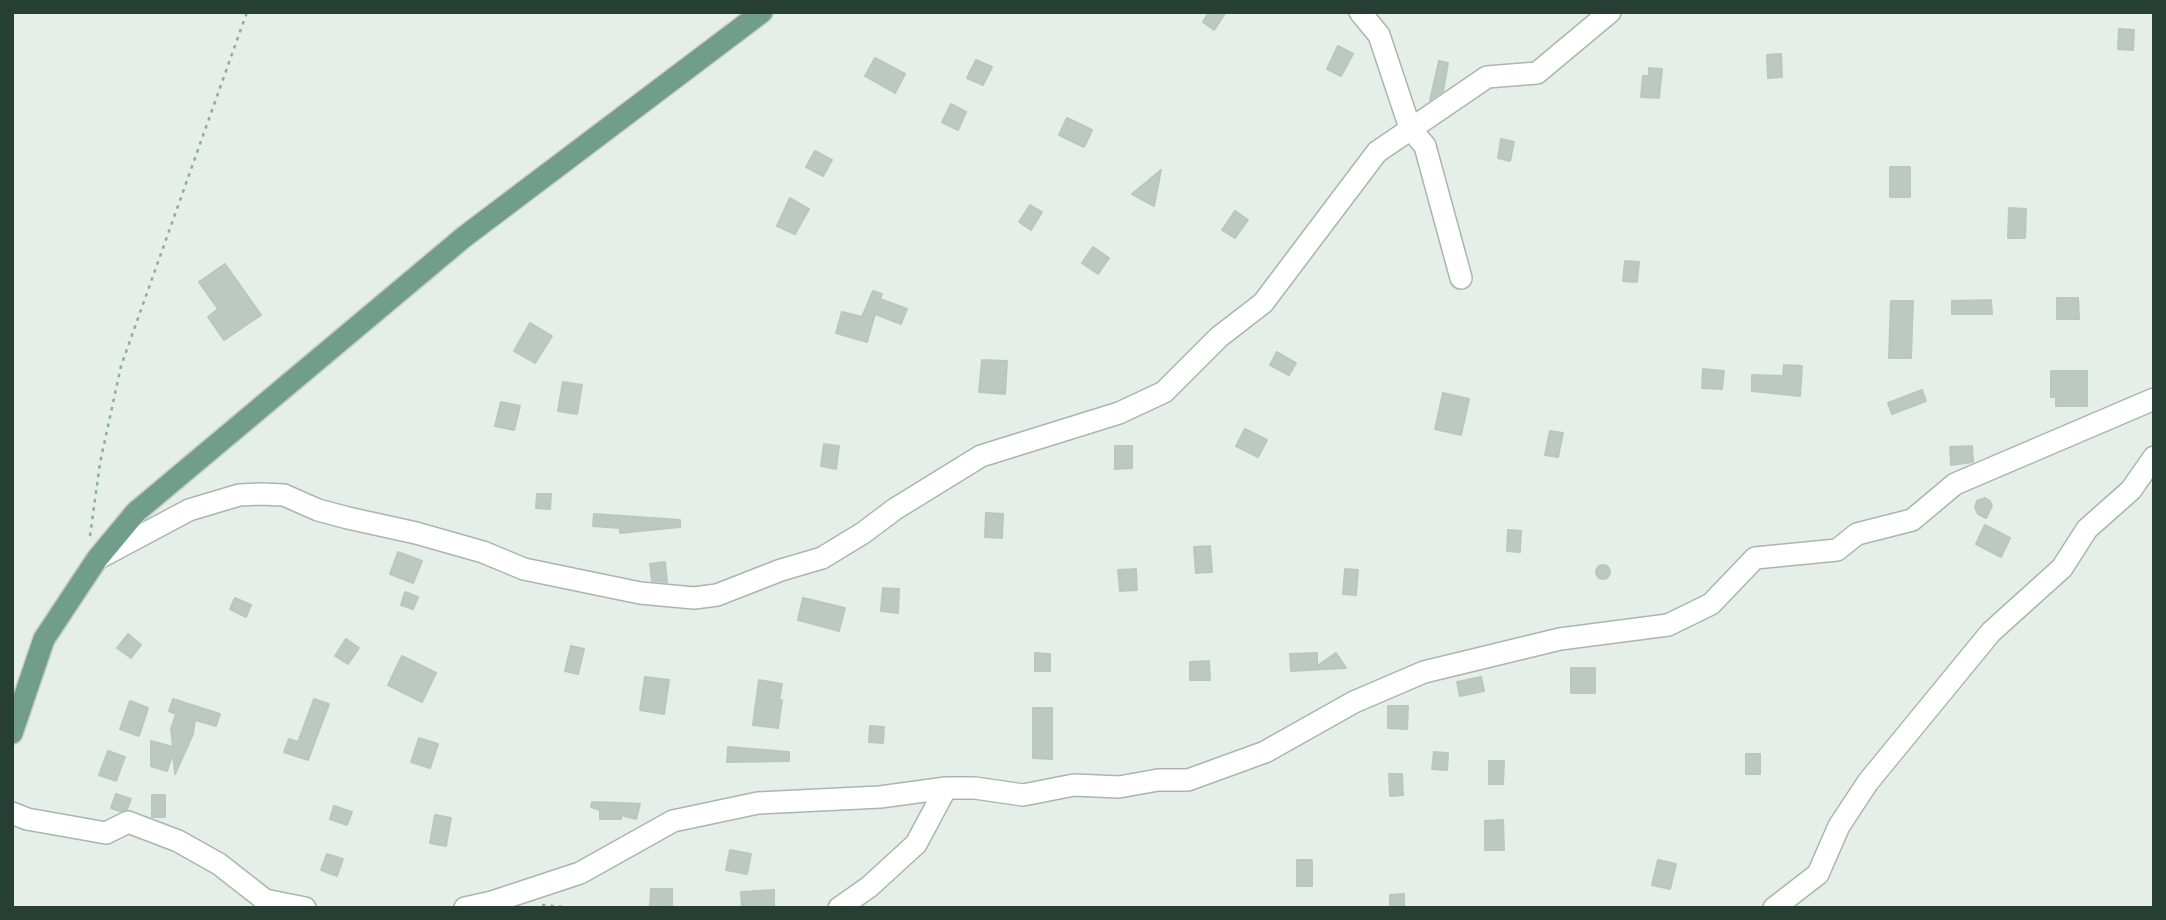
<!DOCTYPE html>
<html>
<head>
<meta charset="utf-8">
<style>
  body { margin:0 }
  #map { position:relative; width:2166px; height:920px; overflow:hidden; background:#e6eee9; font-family:Raleway,sans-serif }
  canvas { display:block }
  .frame { position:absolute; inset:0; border:14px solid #273e34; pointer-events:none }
</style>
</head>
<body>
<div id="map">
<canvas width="2166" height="920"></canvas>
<div class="frame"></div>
</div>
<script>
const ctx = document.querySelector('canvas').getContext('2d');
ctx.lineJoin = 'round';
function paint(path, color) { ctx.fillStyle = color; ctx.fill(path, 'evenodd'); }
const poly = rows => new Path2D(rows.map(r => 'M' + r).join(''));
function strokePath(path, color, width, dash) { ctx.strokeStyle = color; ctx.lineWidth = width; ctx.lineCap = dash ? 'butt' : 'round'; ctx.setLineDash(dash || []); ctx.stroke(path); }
const building = poly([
  [1209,12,1226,12,1214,30,1203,22,1209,12],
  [2119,29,2134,30,2133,50,2118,49,2119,29],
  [1338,46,1353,54,1341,76,1327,69,1338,46],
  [1781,54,1782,77,1768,78,1767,55,1781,54],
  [875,58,905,74,895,93,865,76,875,58],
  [976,60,992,67,983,85,967,78,976,60],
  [1439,61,1448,63,1443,91,1430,100,1439,61],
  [1649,68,1662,69,1659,98,1641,97,1643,76,1649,76,1649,68],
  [951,104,966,112,958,130,942,122,951,104],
  [1067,118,1092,130,1084,147,1059,135,1067,118],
  [1501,139,1514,142,1510,161,1498,158,1501,139],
  [815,151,832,160,823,176,806,167,815,151],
  [1890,167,1910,167,1910,197,1890,197,1890,167],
  [1161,170,1154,206,1132,194,1161,170],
  [790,198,809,209,795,234,777,226,790,198],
  [1030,205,1042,212,1031,230,1019,222,1030,205],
  [2009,208,2026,209,2025,238,2008,238,2009,208],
  [1235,211,1248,220,1235,238,1222,230,1235,211],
  [1093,247,1109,258,1098,274,1082,263,1093,247],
  [1625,261,1639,262,1637,282,1623,281,1625,261],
  [225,264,261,315,224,340,208,317,218,309,199,282,225,264],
  [873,291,882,294,880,299,907,309,901,324,875,314,867,342,836,333,842,312,862,317,873,291],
  [2057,298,2078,298,2079,319,2057,319,2057,298],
  [1991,300,1992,314,1952,314,1952,301,1991,300],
  [1891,301,1913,301,1911,358,1889,358,1891,301],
  [530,323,552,336,535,363,514,351,530,323],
  [1277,352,1296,363,1289,375,1270,365,1277,352],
  [982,360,1007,361,1005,394,979,392,982,360],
  [1784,365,1802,366,1800,396,1752,391,1752,375,1783,376,1784,365],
  [1703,369,1724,371,1722,389,1702,388,1703,369],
  [2051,371,2087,371,2087,406,2056,406,2056,397,2051,397,2051,371],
  [563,382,582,385,577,414,558,411,563,382],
  [1922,390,1926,401,1892,414,1888,403,1922,390],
  [1443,393,1469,399,1461,435,1435,429,1443,393],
  [501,402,520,406,514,430,495,426,501,402],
  [1245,429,1267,440,1258,457,1236,446,1245,429],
  [1550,431,1563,433,1558,457,1545,455,1550,431],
  [824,444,839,446,836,469,821,466,824,444],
  [1115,446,1132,446,1132,468,1115,469,1115,446],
  [1972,446,1973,462,1951,465,1950,447,1972,446],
  [537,494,551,494,550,509,536,508,537,494],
  [1985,498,1990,501,1992,506,1986,518,1978,514,1975,507,1977,501,1985,498],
  [986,513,1003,514,1002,538,985,537,986,513],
  [594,514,680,520,680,527,620,533,620,528,593,526,594,514],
  [1985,525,2010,538,2001,557,1976,544,1985,525],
  [1508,530,1521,531,1520,552,1507,551,1508,530],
  [1210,546,1212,572,1196,573,1194,547,1210,546],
  [398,552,422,561,413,583,390,574,398,552],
  [665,562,667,582,652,581,650,564,665,562],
  '1596 572a7 7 0 1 1 14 0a7 7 0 1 1-14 0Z',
  [1136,569,1137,590,1120,591,1118,570,1136,569],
  [1345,569,1358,570,1356,595,1343,594,1345,569],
  [883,588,899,589,898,613,881,611,883,588],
  [405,592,418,597,413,609,401,605,405,592],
  [235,598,251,605,246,617,230,609,235,598],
  [803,598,845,608,839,631,798,620,803,598],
  [128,634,141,645,131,658,117,648,128,634],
  [346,639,359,648,348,664,335,656,346,639],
  [571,646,584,649,578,674,565,671,571,646],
  [1035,653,1050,654,1050,671,1035,671,1035,653],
  [1317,653,1317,666,1336,653,1346,668,1291,671,1290,654,1317,653],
  [402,656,436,673,422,702,388,685,402,656],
  [1209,661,1210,680,1190,680,1190,662,1209,661],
  [1571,668,1595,668,1595,693,1571,693,1571,668],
  [645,677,669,680,664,714,640,710,645,677],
  [1481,677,1484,691,1460,696,1457,682,1481,677],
  [759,680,782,684,779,700,782,700,778,728,753,725,759,680],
  [173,699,220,714,216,726,195,720,193,734,175,774,173,753,167,771,151,766,151,741,173,747,171,729,176,714,169,711,173,699],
  [314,699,329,704,308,760,284,752,289,739,298,742,314,699],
  [130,701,148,708,139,736,120,729,130,701],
  [1388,706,1408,706,1407,729,1388,728,1388,706],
  [1033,708,1052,708,1052,759,1033,758,1033,708],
  [870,726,884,727,883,743,869,742,870,726],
  [419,738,438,744,430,768,411,762,419,738],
  [728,747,789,752,789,761,727,762,728,747],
  [108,751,125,757,116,781,99,775,108,751],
  [1434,752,1448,753,1447,770,1432,769,1434,752],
  [1746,754,1760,754,1760,774,1746,774,1746,754],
  [1489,761,1504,761,1503,784,1489,784,1489,761],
  [1389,774,1402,774,1403,795,1390,796,1389,774],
  [116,794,131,799,127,809,120,811,111,808,116,794],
  [152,795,165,795,165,817,152,817,152,795],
  [592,802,621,803,640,804,636,819,621,815,621,819,600,819,600,810,591,807,592,802],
  [334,806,352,812,347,825,330,819,334,806],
  [435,815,451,818,446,846,430,843,435,815],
  [1503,820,1504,850,1485,850,1485,821,1503,820],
  [730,850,751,854,747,874,726,870,730,850],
  [327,854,343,859,337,876,321,870,327,854],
  [1297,860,1312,860,1312,886,1297,886,1297,860],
  [1658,860,1676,864,1670,889,1652,885,1658,860],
  [651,889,672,889,672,907,650,906,651,889],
  [774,890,774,908,742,908,741,892,774,890],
  [1404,894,1404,908,1390,908,1390,895,1404,894]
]);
const path = poly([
  [90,536,100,463,121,366,247,12],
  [542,905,574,908]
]);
const minor = poly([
  [1360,12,1379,35,1410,128,1425,146,1461,278],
  [99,558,189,510,239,495,261,494,284,495,318,510,348,518,416,533,483,552,524,569,640,593,694,598,717,595,781,570,822,558,863,533,895,509,981,456,1119,413,1164,392,1219,337,1263,303,1377,152,1487,77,1537,73,1610,12],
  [12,813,27,819,106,833,128,822,178,841,219,864,265,900,305,908],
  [465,908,492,902,580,873,673,821,758,803,880,797,946,788,975,788,1023,795,1074,785,1119,787,1158,780,1188,780,1265,752,1354,702,1424,672,1560,639,1668,625,1711,604,1755,558,1837,550,1857,534,1912,520,1955,484,2154,399],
  [839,908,869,887,916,844,946,788],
  [1774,908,1818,874,1839,826,1868,782,1991,632,2062,568,2087,529,2131,490,2154,457]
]);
const major = poly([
  [12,733,44,639,97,559,136,512,464,237,762,12]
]);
paint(building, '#bcc8c2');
strokePath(building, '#b9c7bf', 2);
strokePath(minor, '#a9b6af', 24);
strokePath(major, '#c3c9c6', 24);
strokePath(path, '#8aae9d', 2.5, [3.5, 5]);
strokePath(minor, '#fff', 21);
strokePath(major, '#709e8b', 21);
</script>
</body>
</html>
